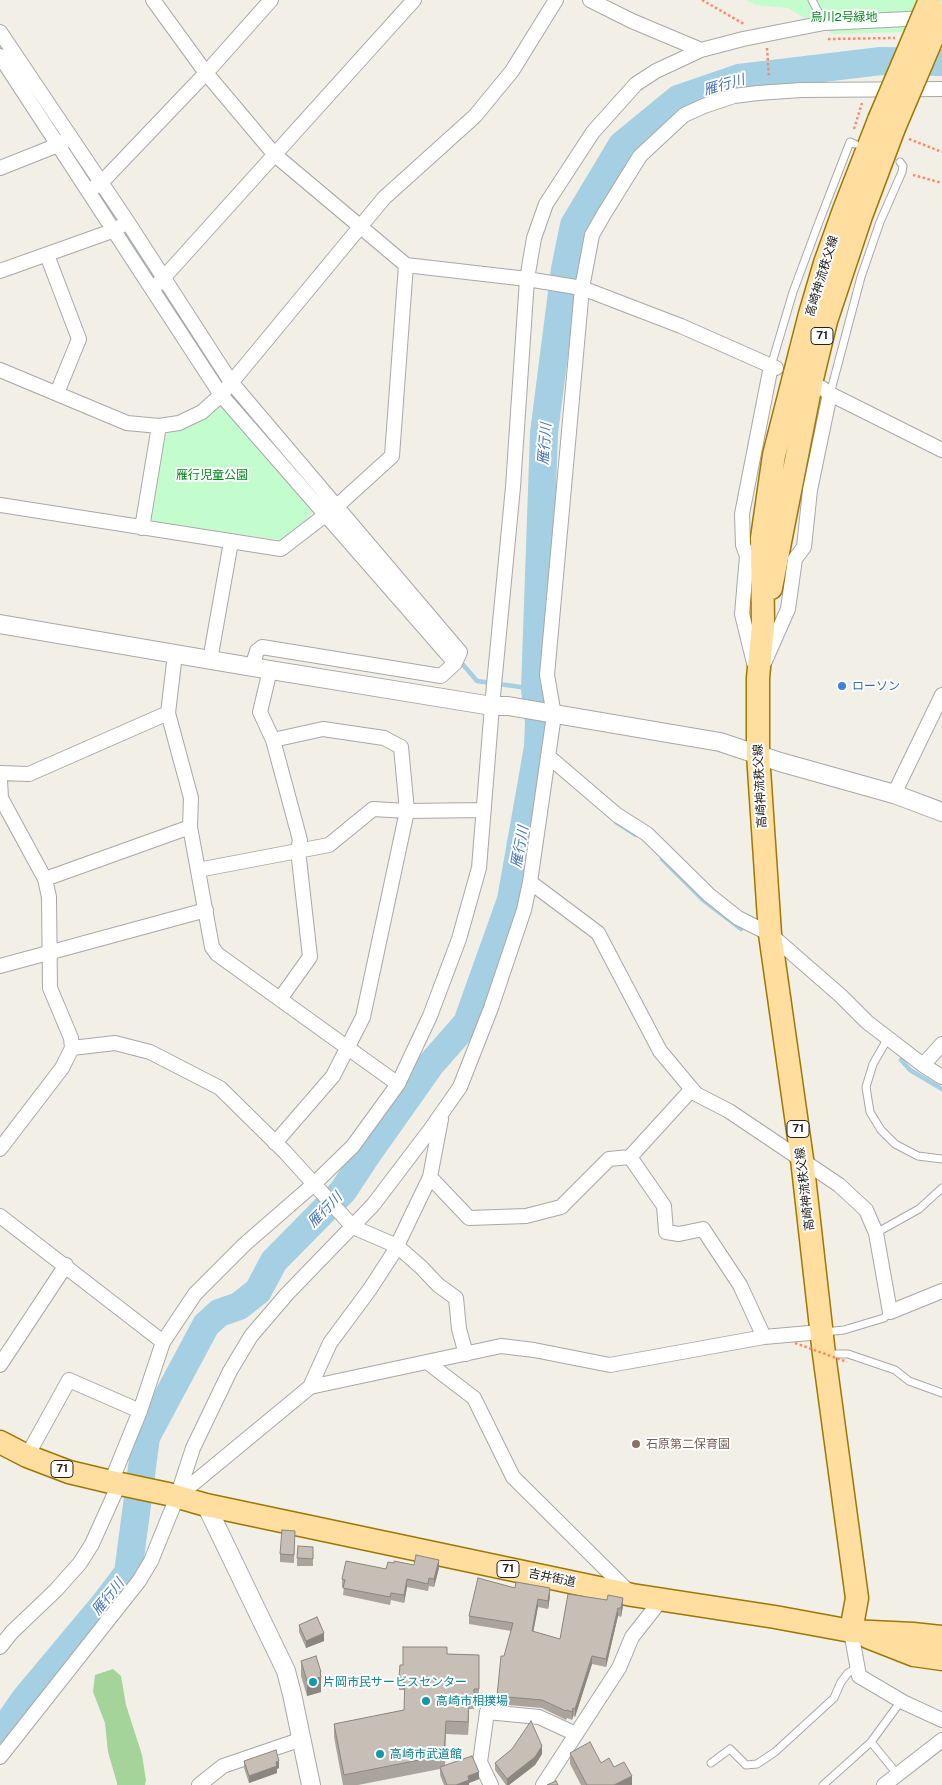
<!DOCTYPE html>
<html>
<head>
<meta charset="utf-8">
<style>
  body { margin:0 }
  canvas { display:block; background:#f2efe7 }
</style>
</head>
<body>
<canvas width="942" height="1785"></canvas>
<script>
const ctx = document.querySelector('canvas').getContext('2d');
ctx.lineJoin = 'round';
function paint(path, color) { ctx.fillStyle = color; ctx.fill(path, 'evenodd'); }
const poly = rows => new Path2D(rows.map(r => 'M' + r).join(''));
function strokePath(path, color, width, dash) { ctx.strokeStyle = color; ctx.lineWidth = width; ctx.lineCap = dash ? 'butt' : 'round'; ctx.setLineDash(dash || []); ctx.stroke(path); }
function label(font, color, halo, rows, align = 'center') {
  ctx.font = font + ' "Public Sans","Noto Sans JP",sans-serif'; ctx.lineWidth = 4; ctx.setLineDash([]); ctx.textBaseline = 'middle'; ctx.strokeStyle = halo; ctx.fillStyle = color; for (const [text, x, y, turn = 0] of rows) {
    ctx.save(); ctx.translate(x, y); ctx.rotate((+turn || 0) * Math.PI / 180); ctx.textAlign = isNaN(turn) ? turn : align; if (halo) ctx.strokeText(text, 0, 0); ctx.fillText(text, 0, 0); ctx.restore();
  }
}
const forest = poly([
  [113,1669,121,1676,126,1705,142,1755,146,1780,145,1785,117,1785,117,1783,108,1752,105,1723,93,1692,95,1675]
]);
const park = poly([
  [746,0,942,0,942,31,832,34,788,8,756,5],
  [219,407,225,408,312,507,311,515,287,537,280,540,154,522,149,516,165,436,170,432,186,428]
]);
const stream = poly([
  [0,45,6,54],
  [66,144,218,375],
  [228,390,302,478],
  [459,660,477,681,535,689],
  [537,754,545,761],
  [616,822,636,835],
  [662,859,703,900,741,929],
  [901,1060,910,1070,942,1089]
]);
const river = poly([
  [0,1735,25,1699,106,1602,128,1573,146,1437,206,1325,219,1313,239,1306,258,1291,274,1261,343,1191,364,1159,431,1064,467,1023,511,900,538,747,539,722,535,689,544,433,565,269,574,225,622,145,678,99,739,78,881,61,942,62]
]);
const path = poly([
  [702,0,744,24],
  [828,39,895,38],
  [767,48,769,78],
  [854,129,862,103],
  [909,139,942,152],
  [913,175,942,183]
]);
const service = poly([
  [812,0,824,23],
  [771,366,793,292,819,222,850,142,855,144],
  [830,394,861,277,880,222,902,172,903,166,900,162],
  [888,1038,873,1064,866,1087,870,1112,881,1130,895,1144,918,1156,942,1159],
  [876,1233,919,1209,942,1188],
  [824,1332,844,1330,884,1318,890,1312],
  [827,1354,848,1354,895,1370,909,1381,942,1393],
  [871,1742,898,1775],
  [711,1763,730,1749,746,1765,757,1764,775,1752,834,1698,841,1682,848,1673,858,1667],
  [823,1785,871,1742,901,1701]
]);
const minor = poly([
  [153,0,206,73,275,155,406,265,527,279,582,288,681,326,776,368],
  [590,0,632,21,701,50],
  [0,32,127,221,231,382,460,652,455,663,441,676,262,647,257,651,252,667],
  [0,56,221,395,455,663],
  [0,168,58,145,66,140],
  [93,188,101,183,206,73,271,0],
  [47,255,79,339,57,393],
  [0,271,115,230,121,226],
  [158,284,414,0],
  [0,370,127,423,159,426,179,423,202,412,221,395,384,198,475,116,512,71,556,0],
  [822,388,830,394,942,450],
  [0,505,281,549,337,506,392,456,406,265],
  [142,528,159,426],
  [175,654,168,713,191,798,190,827,212,947,217,954,398,1084],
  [210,660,231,542],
  [765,661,788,609,795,559,804,547,810,490,830,394],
  [754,663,742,614,747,556,743,545,742,514,771,366],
  [270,670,260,712,273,740],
  [548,756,617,815,647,834,709,895,738,918,770,934,841,996,867,1022,923,1065,942,1077],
  [0,773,29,774,168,713],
  [0,780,1,798,45,879,49,897,50,988,71,1038,72,1048],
  [894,794,942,695],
  [198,870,329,845,373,809,407,811,484,810],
  [45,879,190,827],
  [530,882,598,933,660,1051,696,1094,729,1111,839,1185,866,1210,876,1233,890,1312,942,1291],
  [0,966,206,910],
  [923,1065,942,1044],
  [275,1143,333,1076,363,1017,407,811,401,747,384,738,323,729,273,740,300,840,298,850,310,957,280,999],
  [0,1149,62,1068,72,1048,115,1043,150,1052,220,1088,285,1152,353,1227,397,1246,421,1267,438,1285,456,1298,459,1329,466,1354],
  [630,1157,664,1206,666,1232,679,1234,703,1229,740,1285,764,1337],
  [430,1177,469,1218,526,1216,561,1207,609,1159,630,1157,692,1089],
  [0,1216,163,1342],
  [427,1362,474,1398,513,1477,630,1593],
  [0,1365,66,1265],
  [310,1387,330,1343,370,1289,394,1252,430,1177,441,1119],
  [27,1456,69,1380,140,1411],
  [111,1482,140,1411,163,1342,195,1294,245,1244,314,1184,353,1146,398,1084,430,1016,459,939,479,868,492,706,513,487,527,279,534,238,546,204,593,132,636,84,656,71,701,50,743,39,824,23,928,18],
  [178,1496,310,1387,501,1346,534,1350,610,1365,764,1337,821,1332],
  [851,1631,859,1676,903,1702,942,1720],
  [0,1647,12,1632,56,1590,80,1563,92,1544,119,1484],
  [0,1757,139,1581,151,1561,177,1497,193,1448,230,1371,251,1336,287,1294,373,1205,430,1130,460,1087,491,1008,524,910,530,882,554,715,547,675,582,288,592,235,604,214,640,156,684,115,704,106,734,96,758,93,801,90,942,89],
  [199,1785,223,1766,302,1739],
  [491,1785,480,1762,487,1712,539,1717,576,1734],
  [543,1785,619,1668,632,1637,661,1600],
  [884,1785,942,1740]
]);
const tertiary = poly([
  [0,624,252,667,492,706,508,706,720,742,780,762,894,794,942,812],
  [206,1505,286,1671,292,1694,311,1785]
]);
const primary = poly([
  [771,588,812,379,826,321,861,216,894,128],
  [0,1442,27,1456,69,1472,111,1482,168,1494,206,1505,632,1595,775,1617,851,1631,913,1634,942,1637],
  [851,1631,857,1598,824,1354,802,1159,770,934,758,754,758,678,763,626,762,538,774,455,810,314,825,263,844,210,879,120],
  [868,1637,914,1655,942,1659]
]);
const pathBridge = poly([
  [795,1343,847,1362]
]);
const primaryBridge = poly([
  [879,120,930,0],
  [894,128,942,15]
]);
const wall = poly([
  [295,1539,294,1563,280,1562,280,1554],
  [313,1554,313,1566,297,1566,297,1558],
  [414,1565,439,1568,434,1587,429,1586,428,1591,407,1587,404,1603,391,1600,390,1605,343,1595,344,1587,342,1587,342,1579,386,1569],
  [515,1588,550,1596,548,1609,538,1607,533,1631,560,1639,568,1594,623,1606,621,1617,618,1616,606,1667,592,1664,575,1717,573,1716,572,1720,567,1718,566,1720,542,1708,497,1704,497,1696,504,1656,511,1631,469,1624,469,1616],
  [299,1625,324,1641,306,1648,299,1632],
  [447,1654,479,1655,479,1702,474,1702,474,1709,469,1709,468,1735,446,1734,445,1766,479,1779,469,1783,469,1785,444,1785,440,1775,440,1769,358,1785,343,1785,334,1737,334,1724,404,1710,405,1690,399,1690,400,1665,403,1665],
  [301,1661,321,1672,321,1692,307,1696,301,1676],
  [512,1749,542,1754,535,1765,509,1785,506,1785,495,1770,495,1763],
  [570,1753,614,1767,632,1785,581,1785,570,1764],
  [244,1761,279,1768,277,1769,277,1773,249,1783,244,1768]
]);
const shadedWall = poly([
  [439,1560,439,1568,434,1587,434,1579],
  [407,1579,407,1587,404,1603,404,1595],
  [550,1588,550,1596,548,1609,548,1601],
  [623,1598,623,1606,621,1617,621,1608],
  [538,1599,538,1607,532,1639,532,1631],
  [618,1608,618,1616,606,1667,606,1659],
  [324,1633,324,1641,306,1648,306,1641],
  [592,1656,592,1664,575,1717,575,1709],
  [320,1672,321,1672,321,1692,307,1696,307,1681],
  [469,1697,469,1709,468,1735,468,1722],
  [573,1708,573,1716,572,1720,572,1712],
  [542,1746,542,1754,535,1765,509,1785,507,1785,507,1779],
  [279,1761,279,1768,277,1769,277,1773,249,1783,249,1776],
  [479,1772,479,1779,469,1783,469,1785,456,1785,468,1776],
  [632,1776,632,1785,614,1785]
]);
const building = poly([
  [282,1530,295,1531,294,1555,280,1554,282,1530],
  [298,1546,313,1547,313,1559,297,1558,298,1546],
  [416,1555,439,1560,434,1579,429,1578,428,1584,407,1579,404,1595,391,1593,390,1597,343,1588,345,1580,342,1579,346,1561,386,1569,388,1562,394,1563,394,1561,414,1565,416,1555],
  [478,1578,515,1588,516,1582,550,1588,548,1601,538,1599,532,1631,560,1639,568,1594,607,1600,608,1595,623,1598,621,1608,618,1608,606,1659,592,1656,575,1709,573,1708,572,1712,567,1710,566,1711,542,1700,497,1696,501,1656,504,1656,513,1623,469,1616,478,1578],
  [317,1617,324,1633,306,1641,299,1625,317,1617],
  [403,1647,447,1647,447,1654,479,1655,479,1689,474,1689,474,1697,469,1697,468,1722,446,1721,444,1755,344,1775,334,1724,404,1710,405,1677,399,1677,400,1665,403,1665,403,1647],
  [316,1656,321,1672,320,1672,321,1677,307,1681,301,1661,316,1656],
  [531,1721,542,1746,535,1757,507,1779,495,1763,512,1749,531,1721],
  [590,1742,601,1763,609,1758,614,1767,624,1762,632,1776,614,1785,587,1785,570,1753,590,1742],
  [276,1750,279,1761,276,1762,277,1766,249,1776,244,1761,276,1750],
  [472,1756,479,1772,468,1776,469,1780,456,1785,447,1785,440,1767,472,1756],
  [556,1781,558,1785,547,1785,556,1781]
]);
const markers = [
  [842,686,5,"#3f7fe0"],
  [636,1444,5,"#8d6e63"],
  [313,1682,5,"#0f9aa8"],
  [426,1701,5,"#0f9aa8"],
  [380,1754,5,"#0f9aa8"]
];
const shields = [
  [822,336,22],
  [798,1129,22],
  [62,1469,22],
  [508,1569,22]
];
const shieldNames = [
  ["71",822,336],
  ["71",798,1129],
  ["71",62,1469],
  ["71",508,1569]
];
const parkNames = [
  ["烏川2号緑地",844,17],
  ["雁行児童公園",212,475]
];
const streetNames = [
  ["高崎神流秩父線",822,276,-73],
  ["高崎神流秩父線",760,786,-93],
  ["高崎神流秩父線",805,1189,-97],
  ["吉井街道",552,1578,12]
];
const shopNames = [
  ["ローソン",852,686]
];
const educationNames = [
  ["石原第二保育園",646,1444]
];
const cultureNames = [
  ["片岡市民サービスセンター",323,1682],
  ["高崎市相撲場",436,1701],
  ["高崎市武道館",390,1754]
];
const waterNames = [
  ["雁行川",724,85,-16],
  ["雁行川",545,444,-86],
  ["雁行川",520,847,-80],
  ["雁行川",325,1210,-46],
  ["雁行川",108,1597,-51]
];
paint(forest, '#a5d49a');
paint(park, '#c3fdcd');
strokePath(stream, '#a5cfe2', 4.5);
strokePath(river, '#a5cfe2', 28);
strokePath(service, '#a8a8a8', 9);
strokePath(minor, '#a8a8a8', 16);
strokePath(tertiary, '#a8a8a8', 20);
strokePath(primary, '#9e7800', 25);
strokePath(path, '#ff886b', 2.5, [2.5, 2.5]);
strokePath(service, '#fff', 7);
strokePath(minor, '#fff', 14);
strokePath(tertiary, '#fff', 18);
strokePath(primary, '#ffde9f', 22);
strokePath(primaryBridge, '#9e7800', 25, []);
strokePath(pathBridge, '#ff886b', 2.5, [2.5, 2.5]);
strokePath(primaryBridge, '#ffde9f', 22);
paint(wall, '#aba49d');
paint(shadedWall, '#8b867f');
paint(building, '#c7bfb6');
strokePath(building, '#8b867f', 1);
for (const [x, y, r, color] of markers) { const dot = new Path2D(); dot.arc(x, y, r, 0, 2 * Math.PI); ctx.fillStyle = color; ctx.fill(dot); strokePath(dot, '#fff', 2); }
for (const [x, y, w] of shields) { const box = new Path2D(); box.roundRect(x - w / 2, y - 8.5, w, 17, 4); ctx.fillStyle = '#fff'; ctx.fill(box); strokePath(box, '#212121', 1); }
label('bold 11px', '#212121', null, shieldNames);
label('12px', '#058a1c', '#fff', parkNames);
label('12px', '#212121', '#fff', streetNames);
label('12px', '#366cbe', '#fff', shopNames, 'left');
label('12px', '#785e54', '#fff', educationNames, 'left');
label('12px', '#0d838f', '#fff', cultureNames, 'left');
label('italic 14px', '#4675b8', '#fff', waterNames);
</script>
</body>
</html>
